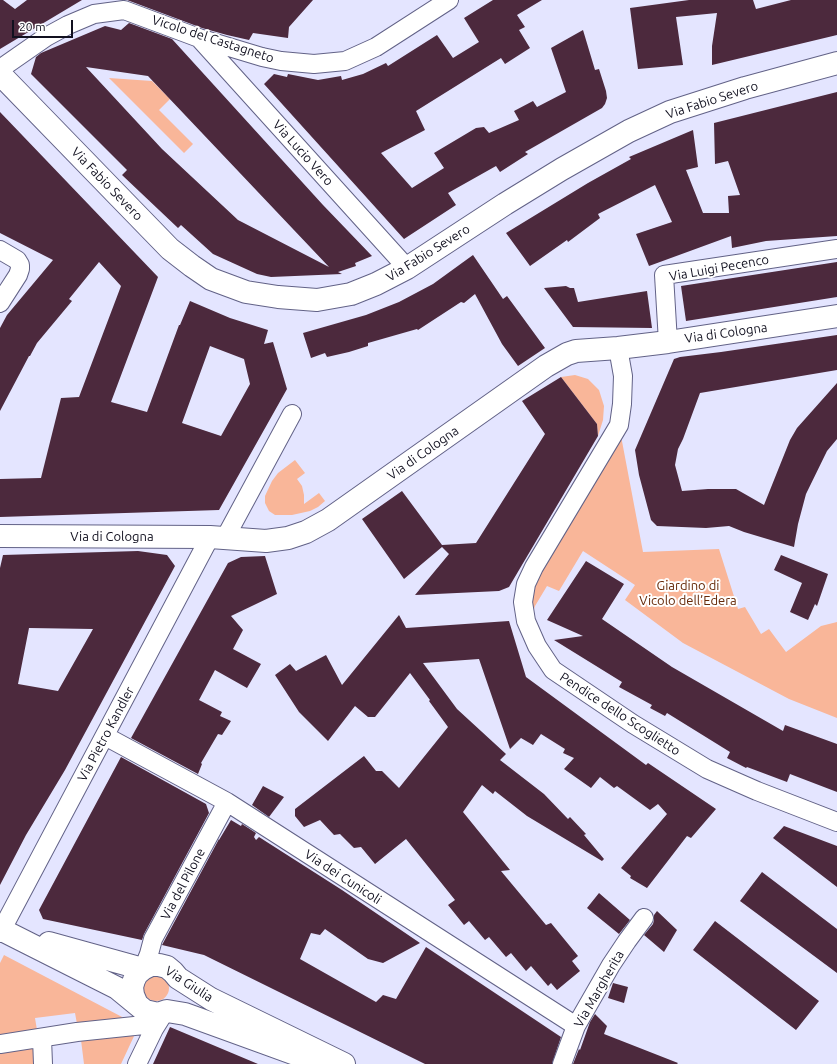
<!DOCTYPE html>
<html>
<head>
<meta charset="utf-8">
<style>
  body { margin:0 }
  #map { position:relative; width:837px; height:1064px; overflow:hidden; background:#e4e5ff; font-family:Ubuntu,sans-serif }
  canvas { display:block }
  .scale { position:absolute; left:12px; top:20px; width:61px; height:18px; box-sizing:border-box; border:2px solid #11101f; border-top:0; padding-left:5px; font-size:12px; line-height:14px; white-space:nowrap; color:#11101f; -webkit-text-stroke:3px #fff; paint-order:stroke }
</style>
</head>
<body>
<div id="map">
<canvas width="837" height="1064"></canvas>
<div class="scale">20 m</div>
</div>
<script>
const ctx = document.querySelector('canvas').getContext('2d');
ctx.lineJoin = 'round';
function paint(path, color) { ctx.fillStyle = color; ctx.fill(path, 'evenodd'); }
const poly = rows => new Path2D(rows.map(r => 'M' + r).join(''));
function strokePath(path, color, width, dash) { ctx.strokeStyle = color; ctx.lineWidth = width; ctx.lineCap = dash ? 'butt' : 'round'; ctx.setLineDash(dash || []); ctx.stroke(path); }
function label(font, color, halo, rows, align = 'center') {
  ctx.font = font + ' Ubuntu,sans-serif'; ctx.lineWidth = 4; ctx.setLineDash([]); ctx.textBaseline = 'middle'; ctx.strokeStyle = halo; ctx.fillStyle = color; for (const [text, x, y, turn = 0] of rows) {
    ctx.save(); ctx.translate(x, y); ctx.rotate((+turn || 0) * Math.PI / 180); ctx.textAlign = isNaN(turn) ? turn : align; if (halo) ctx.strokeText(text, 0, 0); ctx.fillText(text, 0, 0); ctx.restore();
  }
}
const green = poly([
  [109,78,152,81,170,99,159,110,193,144,184,153],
  [575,375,588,379,599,390,604,406,603,420,598,436,597,424,561,377],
  [621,436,643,552,719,549,738,609,745,607,761,634,769,629,786,652,821,626,837,622,837,718,789,699,683,643,625,600,635,585,583,551,559,591,547,586,535,606,532,615,530,600,534,584],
  [295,460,305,473,297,479,302,486,304,495,304,504,319,493,325,501,318,507,310,511,292,515,275,515,269,511,265,503,265,496,272,481,278,473],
  [4,955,124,1018,77,1024,75,1013,35,1018,37,1030,0,1035,0,963],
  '143 988a13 13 0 1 1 26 0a13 13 0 1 1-26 0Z',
  [135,1034,121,1064,84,1064,81,1040],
  [36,1048,38,1064,0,1064,0,1053]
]);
const building = poly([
  [0,0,3,0,15,9,27,0,82,0,0,49],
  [127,0,313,0,289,27,288,38,253,33,249,40,227,35,202,28],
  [493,0,542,0,517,15,525,27,519,30,530,48,505,64,501,58,416,111,425,130,381,153,412,188,444,168,434,153,476,128,484,127,489,133,519,120,514,111,533,101,537,107,566,92,551,48,583,30,595,70,599,69,606,91,607,98,605,104,602,108,525,152,528,154,500,172,496,166,448,193,456,205,404,239,264,84,274,74,287,77,288,74,318,80,341,76,342,80,363,74,386,63,388,66,437,35,453,58,479,42,464,18],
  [689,0,753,0,756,9,791,0,837,0,837,35,712,65,712,46,717,13,676,17,683,65,638,69,630,8],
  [129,23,172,39,323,205,372,256,355,263,356,266,338,272,342,274,271,277,257,274,213,254,181,225,178,228,122,175,127,170,31,74,36,57,41,53,105,26,121,30],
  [86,67,148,76,329,267,238,220,162,149],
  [837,92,837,236,766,241,732,248,731,236,649,266,636,234,672,222,655,185,598,214,600,218,568,242,567,240,530,266,506,233,588,183,631,159,629,157,693,130,698,167,686,170,703,213,729,213,728,196,740,195,728,161,715,164,714,123],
  [0,112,158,277,111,402,147,412,179,325,180,325,190,301,230,318,268,330,264,344,273,342,287,389,219,510,0,517,0,479,41,478,61,398,79,397,121,286,99,262,69,299,72,301,37,343,30,356,29,356,0,411,0,328,7,315,53,260,0,233],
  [210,346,244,359,250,384,221,436,182,423],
  [473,255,503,299,507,296,545,348,518,366,502,344,475,294,464,303,461,302,418,330,417,329,368,343,368,346,349,352,327,357,325,353,311,358,303,333,366,315,399,302,433,284],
  [837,262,837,297,686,321,681,286],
  [566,286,570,288,574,288,578,302,647,291,652,328,573,327,544,288],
  [837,335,837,370,700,393,683,439,678,449,675,465,682,491,708,489,736,489,764,505,790,440,797,428,837,383,837,439,827,451,806,494,798,524,794,547,744,532,729,526,706,528,657,526,651,520,639,475,635,450,674,359,680,357,721,352],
  [561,377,597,424,598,436,509,587,499,591,415,595,449,554,442,547,404,579,362,519,402,491,442,545,476,543,545,434,522,401],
  [138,551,167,555,175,566,65,770,26,835,0,885,0,568,3,555],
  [29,628,93,629,58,691,18,684],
  [781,555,828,574,817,606,815,604,808,620,790,612,802,583,774,570],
  [265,556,277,594,231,616,243,630,233,649,261,664,247,688,215,670,199,700,222,712,220,716,231,721,222,735,218,734,201,763,202,764,198,774,131,738,228,563,241,557],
  [586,561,624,584,602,619,672,667,783,731,785,725,837,744,837,792,790,774,787,782,747,767,746,768,727,758,730,752,667,713,665,716,650,708,652,705,619,687,622,682,554,640,583,636,547,620],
  [399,615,406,628,509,621,526,677,646,765,648,763,716,809,691,838,687,836,647,888,630,878,631,876,621,868,667,814,658,804,650,810,617,786,614,788,600,777,591,788,564,769,574,758,563,753,565,749,541,734,533,745,521,738,510,749,479,659,423,663,457,709,506,754,500,760,544,794,568,819,570,817,586,834,584,835,604,859,602,861,527,816,495,791,493,794,482,785,463,812,510,870,501,871,546,925,551,923,578,956,572,961,580,971,557,990,551,983,548,986,531,966,526,971,511,953,506,957,489,937,485,940,469,921,464,925,448,905,455,900,406,839,375,864,361,847,354,848,340,834,334,835,320,820,304,827,295,816,295,809,364,756,376,771,382,771,399,788,448,727,429,701,430,700,410,673,375,717,368,717,355,706,328,741,299,712,275,675,290,664,296,671,326,655,342,685],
  [121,757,206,804,209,813,144,934,142,940,43,919,39,910],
  [263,786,284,797,269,817,252,805],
  [231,820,241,826,242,824,256,833,254,837,256,840,259,837,342,890,420,943,383,963,368,959,325,929,320,935,311,933,300,959,376,1002,383,995,396,999,426,947,561,1037,552,1064,425,1064,204,955,162,945,219,839,219,840],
  [784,826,837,846,837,887,773,838],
  [762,872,837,929,837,973,740,901],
  [599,893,630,920,619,934,587,908],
  [657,911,677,930,664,952,644,935,653,924,654,920,654,915],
  [715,921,819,1001,796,1030,693,950],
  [613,983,628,987,624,1003,608,998],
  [595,1014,607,1026,604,1034,678,1063,677,1064,573,1064,579,1049,580,1050,590,1022],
  [170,1027,258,1064,153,1064]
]);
const street = poly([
  [199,38,407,268],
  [0,69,46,37,68,25,94,14,124,10,199,38,262,57,281,61,314,64,345,61,376,47,449,0],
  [0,250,17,260,20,265,20,269,18,275,0,303],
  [668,342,664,275,837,249],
  [618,348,623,376,622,404,619,425,534,567,526,584,523,602,526,621,537,646,553,670,633,724,707,769,757,791,837,822],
  [225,538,292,414],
  [105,736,227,802,576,1026],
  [0,933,210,537],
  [143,969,149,954,153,939,227,802],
  [42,1038,43,1064],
  [0,1044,77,1032,144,1025],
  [137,1064,154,1029,164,1013],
  [562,1064,576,1026,611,965,627,941,644,918]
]);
const secondary = poly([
  [0,536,210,537,266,541,288,538,306,532,328,520,546,366,567,354,576,351,618,348,668,342,837,316],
  [0,929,117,988,145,1011,158,1014,167,1011,185,1014,323,1064],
  [49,943,143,969],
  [136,1002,133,995,132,987,134,980,137,974,143,969,151,965,159,965,167,967,173,972,178,978,211,999,344,1064]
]);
const primary = poly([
  [0,74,135,213,170,249,192,266,211,279,246,292,278,297,317,300,351,294,376,284,407,268,505,204,562,169,629,131,670,112,745,88,837,63]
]);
const streetNames = [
  ["Vicolo del Castagneto",213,39,18],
  ["Via Fabio Severo",712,100,-18],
  ["Via Lucio Vero",303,153,48],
  ["Via Fabio Severo",107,184,46],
  ["Via Fabio Severo",428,253,-32],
  ["Via Luigi Pecenco",719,268,-10],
  ["Via di Cologna",726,333,-8],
  ["Via di Cologna",423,453,-35],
  ["Via di Cologna",112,537],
  ["Pendice dello Scoglietto",620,714,33],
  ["Via Pietro Kandler",106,734,-62],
  ["Via dei Cunicoli",343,877,33],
  ["Via del Pilone",183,884,-62],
  ["Via Giulia",189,984,33],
  ["Via Margherita",599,989,-60]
];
const parkNames = [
  ["Giardino di",688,586],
  ["Vicolo dell’Edera",688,601]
];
paint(green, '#f9b699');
paint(building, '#4c293d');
strokePath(street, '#626287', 20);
strokePath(secondary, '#626287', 24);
strokePath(primary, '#626287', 24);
strokePath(street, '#fff', 18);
strokePath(secondary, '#fff', 22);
strokePath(primary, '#fff', 22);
label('13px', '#11101f', '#fff', streetNames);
label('13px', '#652908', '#fff', parkNames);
</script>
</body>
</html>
